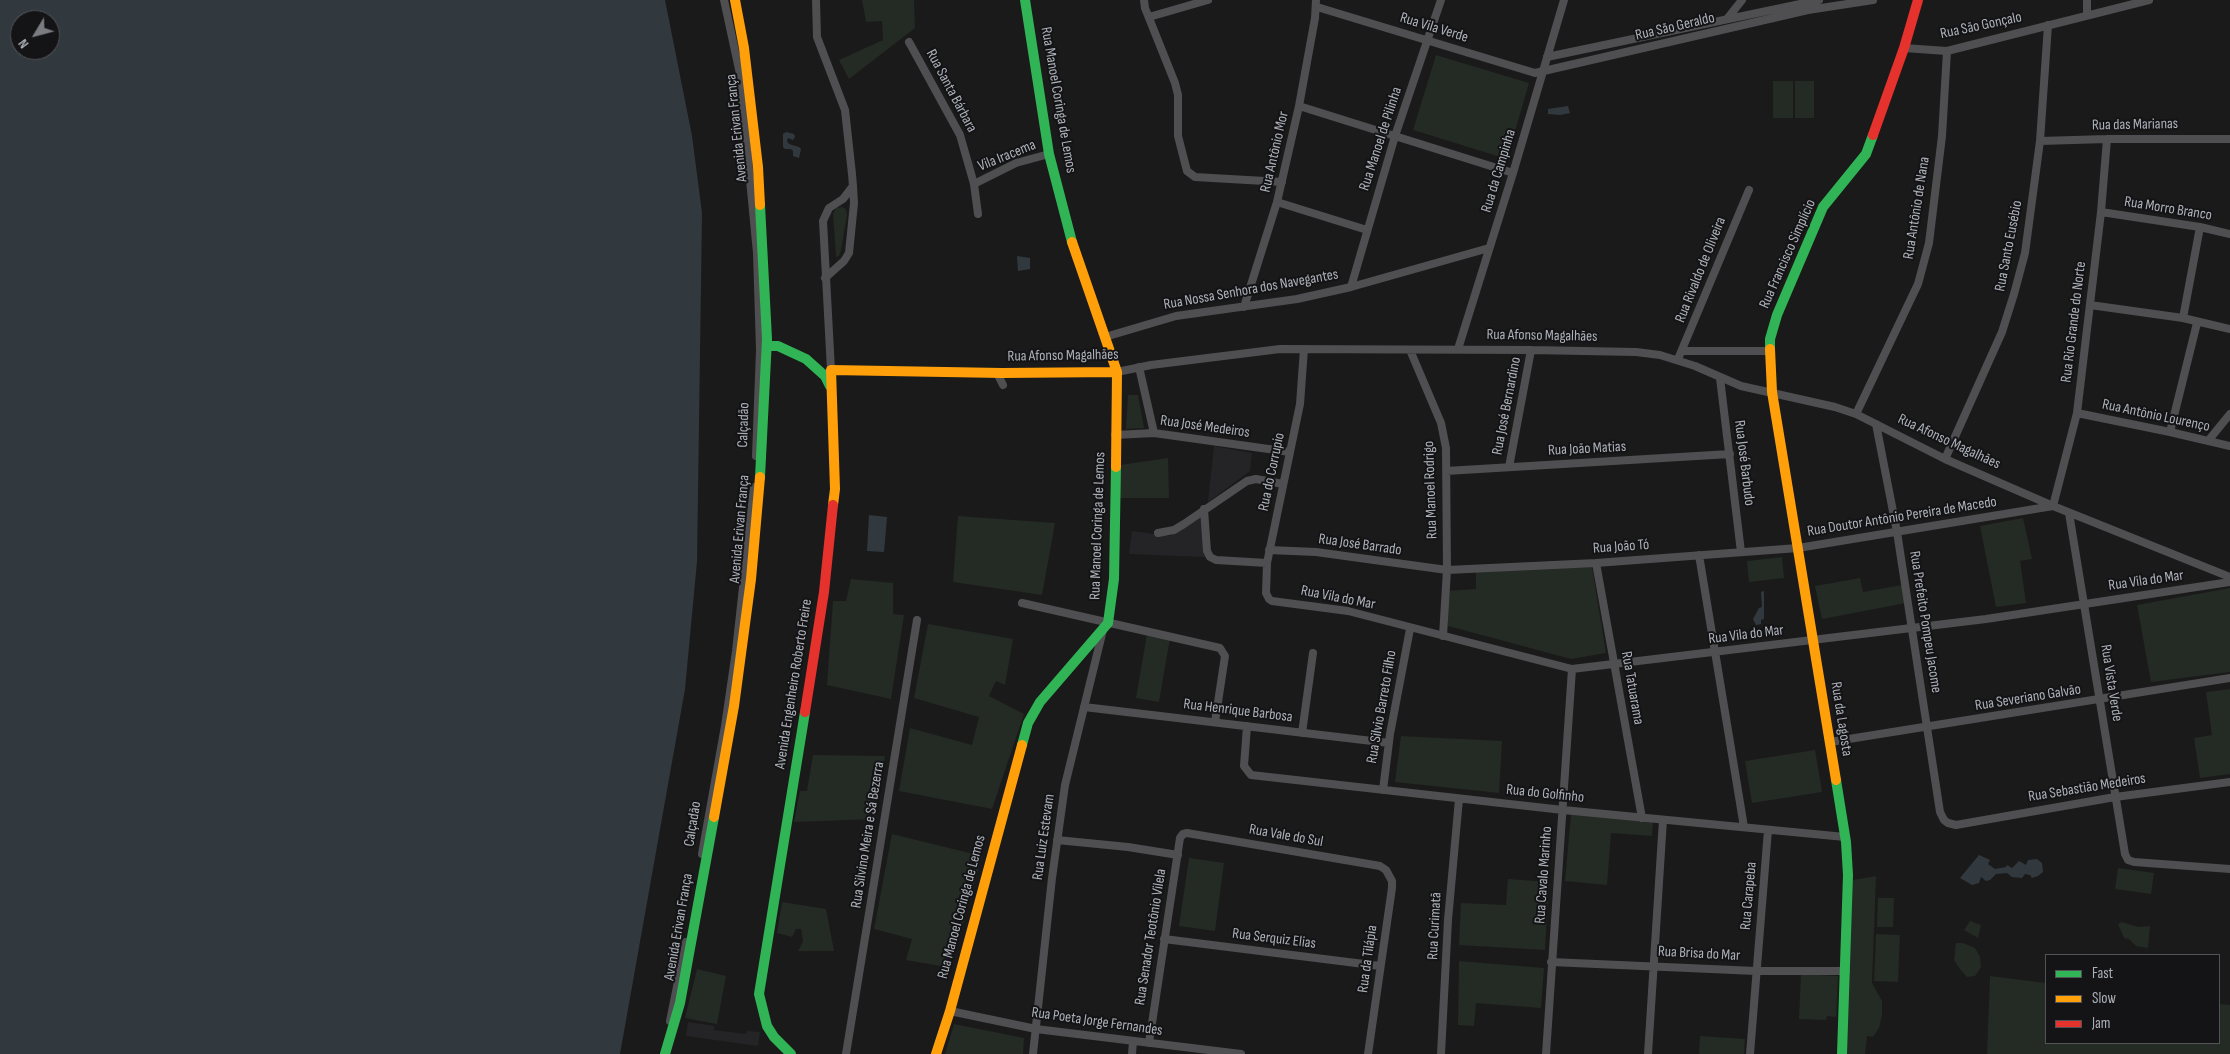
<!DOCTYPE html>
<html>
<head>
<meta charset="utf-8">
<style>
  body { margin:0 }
  #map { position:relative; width:2230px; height:1054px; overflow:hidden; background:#1a1a1a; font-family:"Sofia Sans Condensed",sans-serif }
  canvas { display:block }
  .legend { position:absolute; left:2045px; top:954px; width:175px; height:90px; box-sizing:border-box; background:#141416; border:1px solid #515357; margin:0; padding:6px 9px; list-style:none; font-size:15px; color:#adb1b9 }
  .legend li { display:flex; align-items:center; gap:10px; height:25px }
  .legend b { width:25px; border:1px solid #515357 }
  .north { position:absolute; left:10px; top:10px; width:50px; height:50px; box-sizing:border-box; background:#141416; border:1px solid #515357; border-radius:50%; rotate:233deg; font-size:14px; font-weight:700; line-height:20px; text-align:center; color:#adb1b9 }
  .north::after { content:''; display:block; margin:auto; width:18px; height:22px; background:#7a7c81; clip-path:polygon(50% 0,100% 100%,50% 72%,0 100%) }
</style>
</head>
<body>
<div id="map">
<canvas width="2230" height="1054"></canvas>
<ul class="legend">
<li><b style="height:6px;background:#30b455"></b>Fast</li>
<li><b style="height:6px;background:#ff9f0a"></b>Slow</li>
<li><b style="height:6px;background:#e5322d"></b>Jam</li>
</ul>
<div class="north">N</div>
</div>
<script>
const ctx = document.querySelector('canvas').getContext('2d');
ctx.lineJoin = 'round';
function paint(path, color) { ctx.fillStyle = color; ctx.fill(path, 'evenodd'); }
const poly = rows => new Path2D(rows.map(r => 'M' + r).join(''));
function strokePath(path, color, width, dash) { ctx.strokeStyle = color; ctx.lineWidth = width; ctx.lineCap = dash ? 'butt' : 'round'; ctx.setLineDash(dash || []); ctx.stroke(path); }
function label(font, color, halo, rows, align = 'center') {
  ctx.font = font + ' "Sofia Sans Condensed",sans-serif'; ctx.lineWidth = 4; ctx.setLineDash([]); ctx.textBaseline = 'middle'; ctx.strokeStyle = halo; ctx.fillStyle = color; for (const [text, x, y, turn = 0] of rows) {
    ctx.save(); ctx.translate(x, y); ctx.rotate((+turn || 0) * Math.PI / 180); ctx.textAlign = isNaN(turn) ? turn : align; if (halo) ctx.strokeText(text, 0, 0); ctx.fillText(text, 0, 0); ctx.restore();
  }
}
const built = poly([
  [1214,446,1252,453,1250,471,1208,502],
  [1202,514,1206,557,1129,554,1132,531,1169,536,1182,530],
  [688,1022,714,1026,714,1030,746,1034,747,1031,760,1032,758,1046,686,1036]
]);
const green = poly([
  [862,0,914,0,915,28,849,79,839,60,883,40,882,21,866,22],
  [1436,55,1529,83,1507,159,1413,130],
  [1773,81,1793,81,1793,118,1773,118],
  [1795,81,1814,81,1814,118,1795,118],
  [842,207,846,209,847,215,841,250,839,256,836,257,833,214,836,208],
  [1128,395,1138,395,1144,428,1126,429],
  [1168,458,1169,498,1120,498,1120,465],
  [958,516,1055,523,1042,595,953,582],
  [2023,518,2032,559,2020,561,2026,603,1996,607,1980,526],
  [1782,557,1784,578,1749,582,1747,561],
  [1592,567,1606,653,1571,659,1448,626,1447,591,1476,589,1476,570],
  [1860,578,1863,592,1902,585,1906,603,1822,619,1815,586],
  [851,579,893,583,893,614,904,615,891,699,827,685,833,601,846,601],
  [2230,588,2230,672,2151,682,2137,605],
  [928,624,1013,639,1005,685,996,681,989,696,1024,714,992,809,899,791,910,728,972,745,979,717,914,698],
  [1147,634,1170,638,1159,702,1136,698],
  [2230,689,2230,774,2200,778,2194,738,2212,735,2206,692],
  [1401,736,1502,741,1499,793,1395,782],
  [1815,750,1822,792,1752,803,1745,761],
  [813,755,885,756,875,819,794,822,800,791,807,791],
  [1571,814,1653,821,1652,836,1611,833,1607,885,1565,881],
  [892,834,982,856,956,949,949,947,946,967,906,960,912,939,874,929],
  [1189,858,1224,863,1215,931,1179,926],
  [2118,868,2154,873,2151,894,2115,889],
  [1876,876,1872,983,1882,1001,1882,1015,1879,1028,1873,1037,1867,1036,1865,1054,1846,1054,1852,885,1853,880],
  [1508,879,1549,882,1545,950,1459,945,1461,903,1506,905],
  [1878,898,1894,898,1893,927,1877,927],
  [782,902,826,909,834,951,798,951,803,941,801,929,796,929,792,937,777,933],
  [1970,921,1981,925,1978,938,1964,930],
  [2122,922,2138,927,2150,926,2148,948,2136,946,2129,939,2124,938,2118,924],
  [1876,934,1900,935,1898,982,1874,981],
  [1956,943,1963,943,1975,948,1980,957,1981,967,1975,976,1967,977,1959,968,1954,960],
  [1459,961,1544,968,1541,1008,1476,1003,1474,1026,1458,1025],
  [697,969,726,976,717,1024,685,1018],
  [1801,974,1838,976,1836,1017,1827,1016,1826,1020,1799,1019],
  [1990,976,2046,983,2046,1043,2219,1043,2219,1004,2230,1005,2230,1054,1987,1054],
  [954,1024,1024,1038,1023,1054,945,1054],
  [1700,1036,1745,1039,1744,1054,1699,1054]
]);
const water = poly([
  [0,0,665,0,692,136,702,213,697,561,685,689,620,1054,0,1054],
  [20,20,50,20,50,50,20,50],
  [1568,106,1570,113,1560,115,1548,114,1548,109],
  [786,132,794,134,795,137,793,140,788,138,787,141,789,144,799,147,801,149,799,158,793,156,793,151,791,149,785,149,783,147,783,134],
  [1017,256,1030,258,1030,269,1018,271],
  [869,515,887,517,884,552,867,551],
  [1764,591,1764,619,1761,620,1761,624,1756,625,1753,619,1759,608,1762,607,1761,592],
  [1979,855,1990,860,1988,864,1995,869,2006,867,2007,865,2012,868,2019,861,2026,865,2028,860,2037,859,2042,863,2043,872,2038,876,2032,878,2030,875,2025,874,2022,878,2012,877,2007,873,1996,874,1990,880,1986,881,1981,877,1979,883,1972,885,1960,878]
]);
const street = poly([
  [724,0,740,74,757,253,760,350,756,456],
  [816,0,817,37,845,110,852,174,853,186,843,199,829,208,823,221,831,370],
  [1144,0,1145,8,1175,83,1178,95,1178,136,1187,171,1195,177,1282,182],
  [1317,7,1535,73,1808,10,1873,0],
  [2087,15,2087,0],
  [1149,17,1208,0],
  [1727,19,1742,0],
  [909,42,960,135,974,184,978,214],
  [1904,48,1947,51,2149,0],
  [1547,57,1819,0],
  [1299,106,1513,173],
  [2040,141,2107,139,2230,139],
  [974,184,1016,163,1049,154],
  [1277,202,1367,230],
  [2101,212,2200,227,2230,234],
  [825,278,844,261,849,253,854,203,853,186],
  [1351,287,1395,136,1441,0],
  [2090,305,2183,318,2230,329],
  [1244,307,1277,202,1299,106,1315,18,1316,0],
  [2183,318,2200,227],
  [1105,337,1176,316,1297,299,1351,287,1489,248],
  [1304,349,1300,404,1267,563,1266,593,1269,599,1272,601,1348,611,1572,669,1986,619,2230,582],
  [1458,349,1513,173,1564,0],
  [1410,350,1441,423,1446,448,1447,570,1443,636],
  [1682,351,1769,351],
  [1678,359,1749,190],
  [1139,367,1154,433],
  [1117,372,1151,365,1280,349,1531,350,1636,352,1660,355,1695,366,1741,386,1835,407,1856,414,1945,459,2053,506,2230,577],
  [997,373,1003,385],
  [1720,378,1741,552],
  [2077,413,2170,432,2230,446],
  [1856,414,1918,284,1929,243,1942,136,1947,51],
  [1876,424,1897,532,1940,812,1944,820,1948,823,1956,825,2115,797,2230,782],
  [2170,432,2197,323],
  [1115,435,1154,433,1290,452],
  [2208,441,2230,414],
  [1945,459,2002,332,2014,294,2025,253,2040,141,2048,25],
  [1509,467,1531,350],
  [1446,471,1730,454],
  [2053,506,2077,413,2101,212,2107,139],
  [1204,509,1207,551,1210,557,1216,560,1267,563],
  [2069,513,2125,854,2128,860,2134,862,2230,869],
  [1158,533,1174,530,1184,524,1247,481,1256,479,1283,484],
  [1269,550,1316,552,1447,570,1596,563,1798,548,2053,506],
  [1699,555,1744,827],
  [1596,563,1642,818],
  [1022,603,1220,648,1225,656,1215,722],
  [1084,707,1389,743],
  [1247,726,1244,766,1251,775,1563,810,1845,837],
  [1302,733,1313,653],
  [1830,742,2230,678],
  [1383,790,1390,734,1410,629],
  [1057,840,1128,847,1178,855],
  [702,854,725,726,736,651,754,487],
  [1164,939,1380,966],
  [1551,962,1756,971,1846,971],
  [950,1011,1036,1029,1241,1054],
  [670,1021,686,942],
  [1149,1043,1180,838,1183,834,1187,833,1380,866,1386,870,1392,881,1392,888,1368,1054],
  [846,1054,917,620],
  [1033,1054,1052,878,1065,785,1103,630],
  [1132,1054,1133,1041],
  [1441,1054,1448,920,1459,799],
  [1546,1054,1572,669],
  [1648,1054,1663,820],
  [1750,1054,1768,830]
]);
const fast = poly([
  [1025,0,1049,154,1072,242],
  [767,346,778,346,806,359,825,376,830,386],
  [1770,349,1770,339,1777,315,1823,207,1866,154,1873,135],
  [760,477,767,339,760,205],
  [1022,745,1028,723,1040,702,1108,623,1114,579,1116,467],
  [1836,780,1846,842,1848,875,1842,1054],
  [665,1054,680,1003,714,817],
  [791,1054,774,1037,767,1026,759,994,805,712]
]);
const slow = poly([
  [735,0,744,48,758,167,760,205],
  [1072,242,1117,372,1116,467],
  [1770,349,1772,392,1836,780],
  [833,505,835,489,831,370,1002,373,1117,372],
  [714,817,734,706,751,579,760,477],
  [936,1054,950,1011,1022,745]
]);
const jam = poly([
  [1873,135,1904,48,1918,0],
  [805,712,824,592,833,505]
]);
const streetNames = [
  ["Rua São Gonçalo",1981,26,-12],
  ["Rua São Geraldo",1675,27,-13],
  ["Rua Vila Verde",1434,28,17],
  ["Rua Santa Bárbara",951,91,62],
  ["Rua Manoel Coringa de Lemos",1058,100,80],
  ["Rua das Marianas",2135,125,-1],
  ["Avenida Erivan França",737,128,-96],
  ["Rua Manoel de Pilinha",1381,139,-72],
  ["Rua Antônio Mor",1275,152,-77],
  ["Vila Iracema",1007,156,-22],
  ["Rua da Campinha",1499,171,-73],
  ["Rua Antônio de Nana",1917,208,-81],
  ["Rua Morro Branco",2168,209,9],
  ["Rua Santo Eusébio",2009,246,-79],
  ["Rua Francisco Simplício",1788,254,-66],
  ["Rua Rivaldo de Oliveira",1701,270,-68],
  ["Rua Nossa Senhora dos Navegantes",1251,290,-10],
  ["Rua Rio Grande do Norte",2074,322,-83],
  ["Rua Afonso Magalhães",1542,336,1],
  ["Rua Afonso Magalhães",1063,356,-1],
  ["Rua José Bernardino",1507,406,-79],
  ["Rua Antônio Lourenço",2156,416,12],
  ["Calçadão",744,425,-88],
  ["Rua José Medeiros",1205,427,8],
  ["Rua Afonso Magalhães",1949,442,25],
  ["Rua João Matias",1587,449,-3],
  ["Rua José Barbudo",1744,463,83],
  ["Rua do Corrupio",1272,472,-78],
  ["Rua Manoel Rodrigo",1431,490,-92],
  ["Rua Doutor Antônio Pereira de Macedo",1902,517,-9],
  ["Rua Manoel Coringa de Lemos",1098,526,-88],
  ["Avenida Erivan França",740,529,-85],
  ["Rua José Barrado",1360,545,8],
  ["Rua João Tó",1621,547,-4],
  ["Rua Vila do Mar",2146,581,-8],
  ["Rua Vila do Mar",1338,598,11],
  ["Rua Prefeito Pompeu Jacome",1925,622,81],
  ["Rua Vila do Mar",1746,635,-7],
  ["Rua Vista Verde",2111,683,81],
  ["Avenida Engenheiro Roberto Freire",794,684,-81],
  ["Rua Tatuarama",1632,688,80],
  ["Rua Severiano Galvão",2028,698,-9],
  ["Rua Silvio Barreto Filho",1382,707,-80],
  ["Rua Henrique Barbosa",1238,711,7],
  ["Rua da Lagosta",1841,719,81],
  ["Rua Sebastião Medeiros",2087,788,-9],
  ["Rua do Golfinho",1545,794,6],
  ["Calçadão",693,824,-81],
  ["Rua Silvino Meira e Sá Bezerra",868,835,-81],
  ["Rua Vale do Sul",1286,836,10],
  ["Rua Luiz Estevam",1044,837,-82],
  ["Rua Cavalo Marinho",1544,875,-86],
  ["Rua Carapeba",1749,896,-85],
  ["Rua Manoel Coringa de Lemos",962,907,-75],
  ["Rua Curimatã",1435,926,-87],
  ["Avenida Erivan França",679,927,-80],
  ["Rua Senador Teotônio Vilela",1151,937,-81],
  ["Rua Serquiz Elias",1274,939,7],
  ["Rua Brisa do Mar",1699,954,3],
  ["Rua da Tilápia",1368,959,-82],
  ["Rua Poeta Jorge Fernandes",1097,1022,8]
];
paint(built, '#242426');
paint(green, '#242a24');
paint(water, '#32393e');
strokePath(street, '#4f4f52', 8);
strokePath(fast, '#30b455', 10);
strokePath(slow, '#ff9f0a', 10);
strokePath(jam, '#e5322d', 10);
label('15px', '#adb1b9', '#141416', streetNames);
</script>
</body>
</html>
